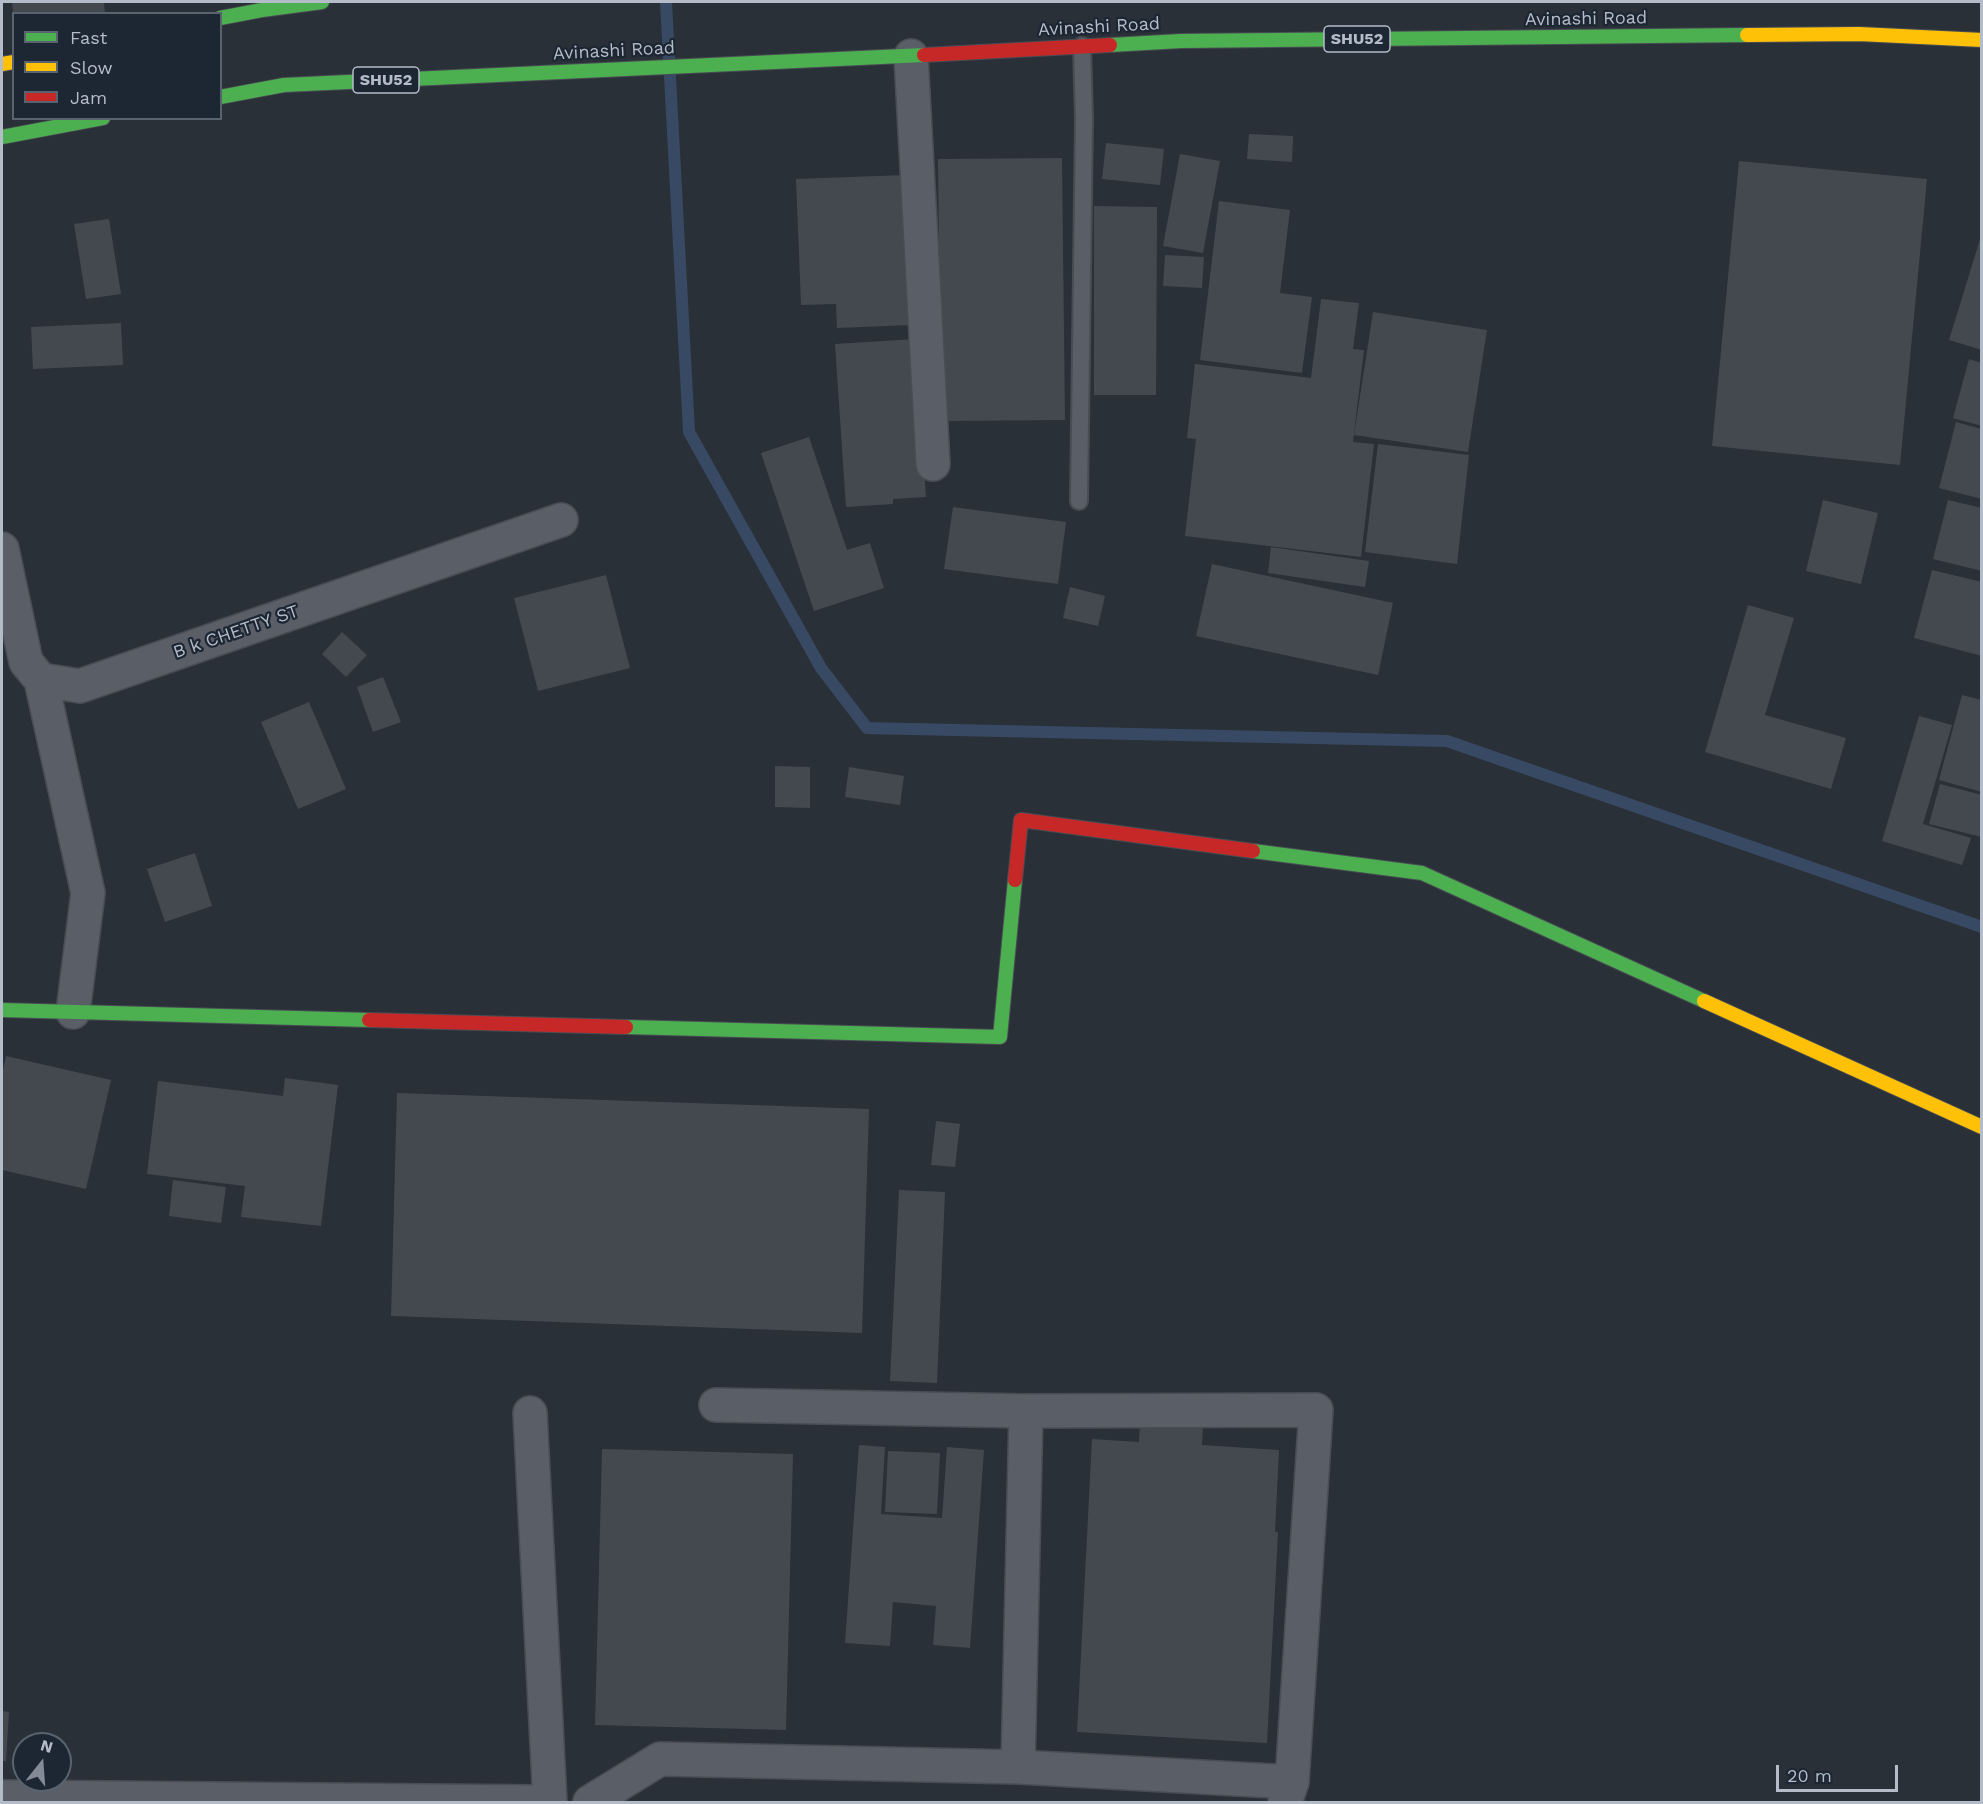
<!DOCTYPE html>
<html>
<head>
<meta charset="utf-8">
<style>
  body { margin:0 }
  #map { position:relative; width:1983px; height:1804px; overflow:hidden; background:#2a3038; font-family:"Work Sans",sans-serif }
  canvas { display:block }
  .frame { position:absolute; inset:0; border:3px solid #b4bcc9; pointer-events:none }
  .legend { position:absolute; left:12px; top:12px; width:210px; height:108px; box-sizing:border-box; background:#1d2633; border:2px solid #59626f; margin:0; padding:8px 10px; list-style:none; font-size:18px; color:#b4bcc9 }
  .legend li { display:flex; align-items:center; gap:12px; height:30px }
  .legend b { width:30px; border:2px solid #59626f }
  .north { position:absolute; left:12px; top:1732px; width:60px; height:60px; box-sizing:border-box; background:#1d2633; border:2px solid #59626f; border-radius:50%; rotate:17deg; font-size:16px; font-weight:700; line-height:24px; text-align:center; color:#b4bcc9 }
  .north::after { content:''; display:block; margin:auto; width:21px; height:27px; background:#848b96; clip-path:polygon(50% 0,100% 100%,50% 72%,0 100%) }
  .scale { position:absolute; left:1776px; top:1765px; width:122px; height:27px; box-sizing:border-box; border:3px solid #b4bcc9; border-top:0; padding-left:8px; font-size:18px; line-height:21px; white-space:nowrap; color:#b4bcc9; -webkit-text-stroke:4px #1d2633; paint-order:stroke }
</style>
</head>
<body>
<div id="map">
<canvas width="1983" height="1804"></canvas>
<div class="frame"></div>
<ul class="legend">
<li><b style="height:8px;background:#4caf50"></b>Fast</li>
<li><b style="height:8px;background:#ffc107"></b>Slow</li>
<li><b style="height:8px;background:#c62828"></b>Jam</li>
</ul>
<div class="north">N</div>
<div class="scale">20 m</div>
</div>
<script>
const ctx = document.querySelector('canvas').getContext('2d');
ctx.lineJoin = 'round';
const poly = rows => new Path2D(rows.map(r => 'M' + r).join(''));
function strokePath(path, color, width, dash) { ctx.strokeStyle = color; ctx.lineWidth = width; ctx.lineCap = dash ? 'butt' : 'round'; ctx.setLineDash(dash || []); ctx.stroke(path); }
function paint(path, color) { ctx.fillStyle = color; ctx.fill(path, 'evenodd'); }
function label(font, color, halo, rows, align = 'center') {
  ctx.font = font + ' "Work Sans",sans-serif'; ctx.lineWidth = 4.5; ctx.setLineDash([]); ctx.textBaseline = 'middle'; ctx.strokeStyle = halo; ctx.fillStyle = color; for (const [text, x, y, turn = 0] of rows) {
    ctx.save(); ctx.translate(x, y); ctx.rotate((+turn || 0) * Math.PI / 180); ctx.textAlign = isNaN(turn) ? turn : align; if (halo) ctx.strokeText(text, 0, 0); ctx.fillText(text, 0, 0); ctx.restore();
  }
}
const stream = poly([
  [666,2,689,432,821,668,867,728,1447,741,1982,927]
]);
const building = poly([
  [12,2,104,2,105,14,13,14],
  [1249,134,1293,136,1292,162,1247,159],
  [1106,143,1164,149,1160,185,1102,179],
  [1180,154,1220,161,1203,253,1163,246],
  [1062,158,1065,420,941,421,938,159],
  [1739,161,1927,179,1900,465,1712,446],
  [905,175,911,325,837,328,836,304,801,305,796,179],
  [1219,201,1290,210,1280,293,1312,297,1302,373,1200,360],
  [1094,206,1157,207,1156,395,1094,395],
  [109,219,121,294,86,299,74,224],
  [1981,236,1982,236,1982,350,1949,340],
  [1165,255,1204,257,1202,288,1163,286],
  [1321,299,1359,303,1353,349,1364,350,1353,442,1374,444,1361,557,1185,536,1196,439,1187,438,1195,364,1311,378],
  [1373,312,1487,330,1468,452,1354,435],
  [121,323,123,365,33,369,31,327],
  [915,339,926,497,893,499,893,504,846,507,835,344],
  [1969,359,1982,363,1982,426,1953,418],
  [1956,422,1982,429,1982,499,1939,488],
  [809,437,847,550,870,543,884,588,814,611,761,453],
  [1378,444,1469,455,1457,564,1365,552],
  [1823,500,1878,513,1861,584,1806,571],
  [1948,500,1982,508,1982,571,1933,559],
  [953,507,1066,522,1058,584,944,569],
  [1271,547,1369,561,1365,587,1268,573],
  [1212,564,1393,603,1378,675,1196,636],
  [1932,570,1982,582,1982,656,1914,638],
  [606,575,630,668,538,691,514,598],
  [1070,587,1105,596,1098,626,1063,618],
  [1748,605,1794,618,1765,715,1846,738,1831,789,1705,752],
  [342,632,367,655,346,677,322,654],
  [383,677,401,722,373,732,357,687],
  [1962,695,1982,700,1982,792,1939,780],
  [309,702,346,789,298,809,261,722],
  [1919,716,1952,725,1923,824,1971,838,1962,865,1882,841],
  [775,766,810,767,810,808,775,807],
  [849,767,904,776,900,805,845,797],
  [1940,784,1982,795,1982,837,1929,824],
  [195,853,212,906,165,922,147,869],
  [6,1056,111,1080,86,1189,2,1170,2,1074],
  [285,1078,338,1085,321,1226,241,1217,245,1186,147,1174,158,1081,283,1096],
  [397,1093,869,1109,862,1333,391,1316],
  [936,1121,960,1124,955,1167,931,1165],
  [173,1180,226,1187,221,1223,169,1216],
  [899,1190,945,1192,937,1383,890,1381],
  [1140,1421,1203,1424,1202,1445,1279,1450,1275,1532,1278,1532,1267,1743,1077,1732,1092,1439,1139,1442],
  [859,1445,885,1447,881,1514,942,1518,947,1447,984,1450,970,1648,933,1645,936,1606,893,1602,890,1646,845,1643],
  [602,1449,793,1454,786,1730,595,1725],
  [888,1451,940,1453,937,1514,885,1512],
  [2,1711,9,1712,6,1761,2,1761]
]);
const lane = poly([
  [1079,501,1084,119,1082,46]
]);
const street = poly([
  [911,56,933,464],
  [2,549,26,662,41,680,80,686,561,520],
  [41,680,88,893,73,1012],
  [716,1405,1026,1411,1316,1410,1292,1782,1285,1802],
  [530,1413,550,1802],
  [1018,1767,1026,1411],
  [2,1797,540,1802],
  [590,1802,660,1759,1018,1767,1292,1782]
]);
const fast = poly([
  [220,18,262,10,322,2],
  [1110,45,1181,41,1747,35],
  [220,97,284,85,924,55],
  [2,137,103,118],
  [1253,851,1422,873,1704,1001],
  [2,1010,369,1020],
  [626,1027,1000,1037,1015,880]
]);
const slow = poly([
  [1747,35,1859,34,1982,40],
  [2,64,14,62],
  [1704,1001,1982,1127]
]);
const jam = poly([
  [924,55,1110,45],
  [1015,880,1021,820,1253,851],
  [369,1020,626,1027]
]);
const shields = [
  [1357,39,66],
  [386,80,66]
];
const shieldNames = [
  ["SHU52",1357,39],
  ["SHU52",386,80]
];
const streetNames = [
  ["Avinashi Road",1586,19,-1],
  ["Avinashi Road",1099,27,-3],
  ["Avinashi Road",614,51,-3],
  ["B k CHETTY ST",236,632,-19]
];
strokePath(stream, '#384963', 12);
paint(building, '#444950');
strokePath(lane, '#484c53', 20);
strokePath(street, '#484c53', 36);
strokePath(fast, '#484c53', 16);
strokePath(slow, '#484c53', 16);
strokePath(jam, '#484c53', 16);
strokePath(lane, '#5a5e66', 16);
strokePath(street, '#5a5e66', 33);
strokePath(fast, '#4caf50', 14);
strokePath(slow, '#ffc107', 14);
strokePath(jam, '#c62828', 14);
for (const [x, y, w] of shields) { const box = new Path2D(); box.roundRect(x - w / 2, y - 13, w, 26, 4.5); ctx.fillStyle = '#1d2633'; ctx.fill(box); strokePath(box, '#b4bcc9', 1.5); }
label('bold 16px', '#b4bcc9', null, shieldNames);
label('18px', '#b4bcc9', '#1d2633', streetNames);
</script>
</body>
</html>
